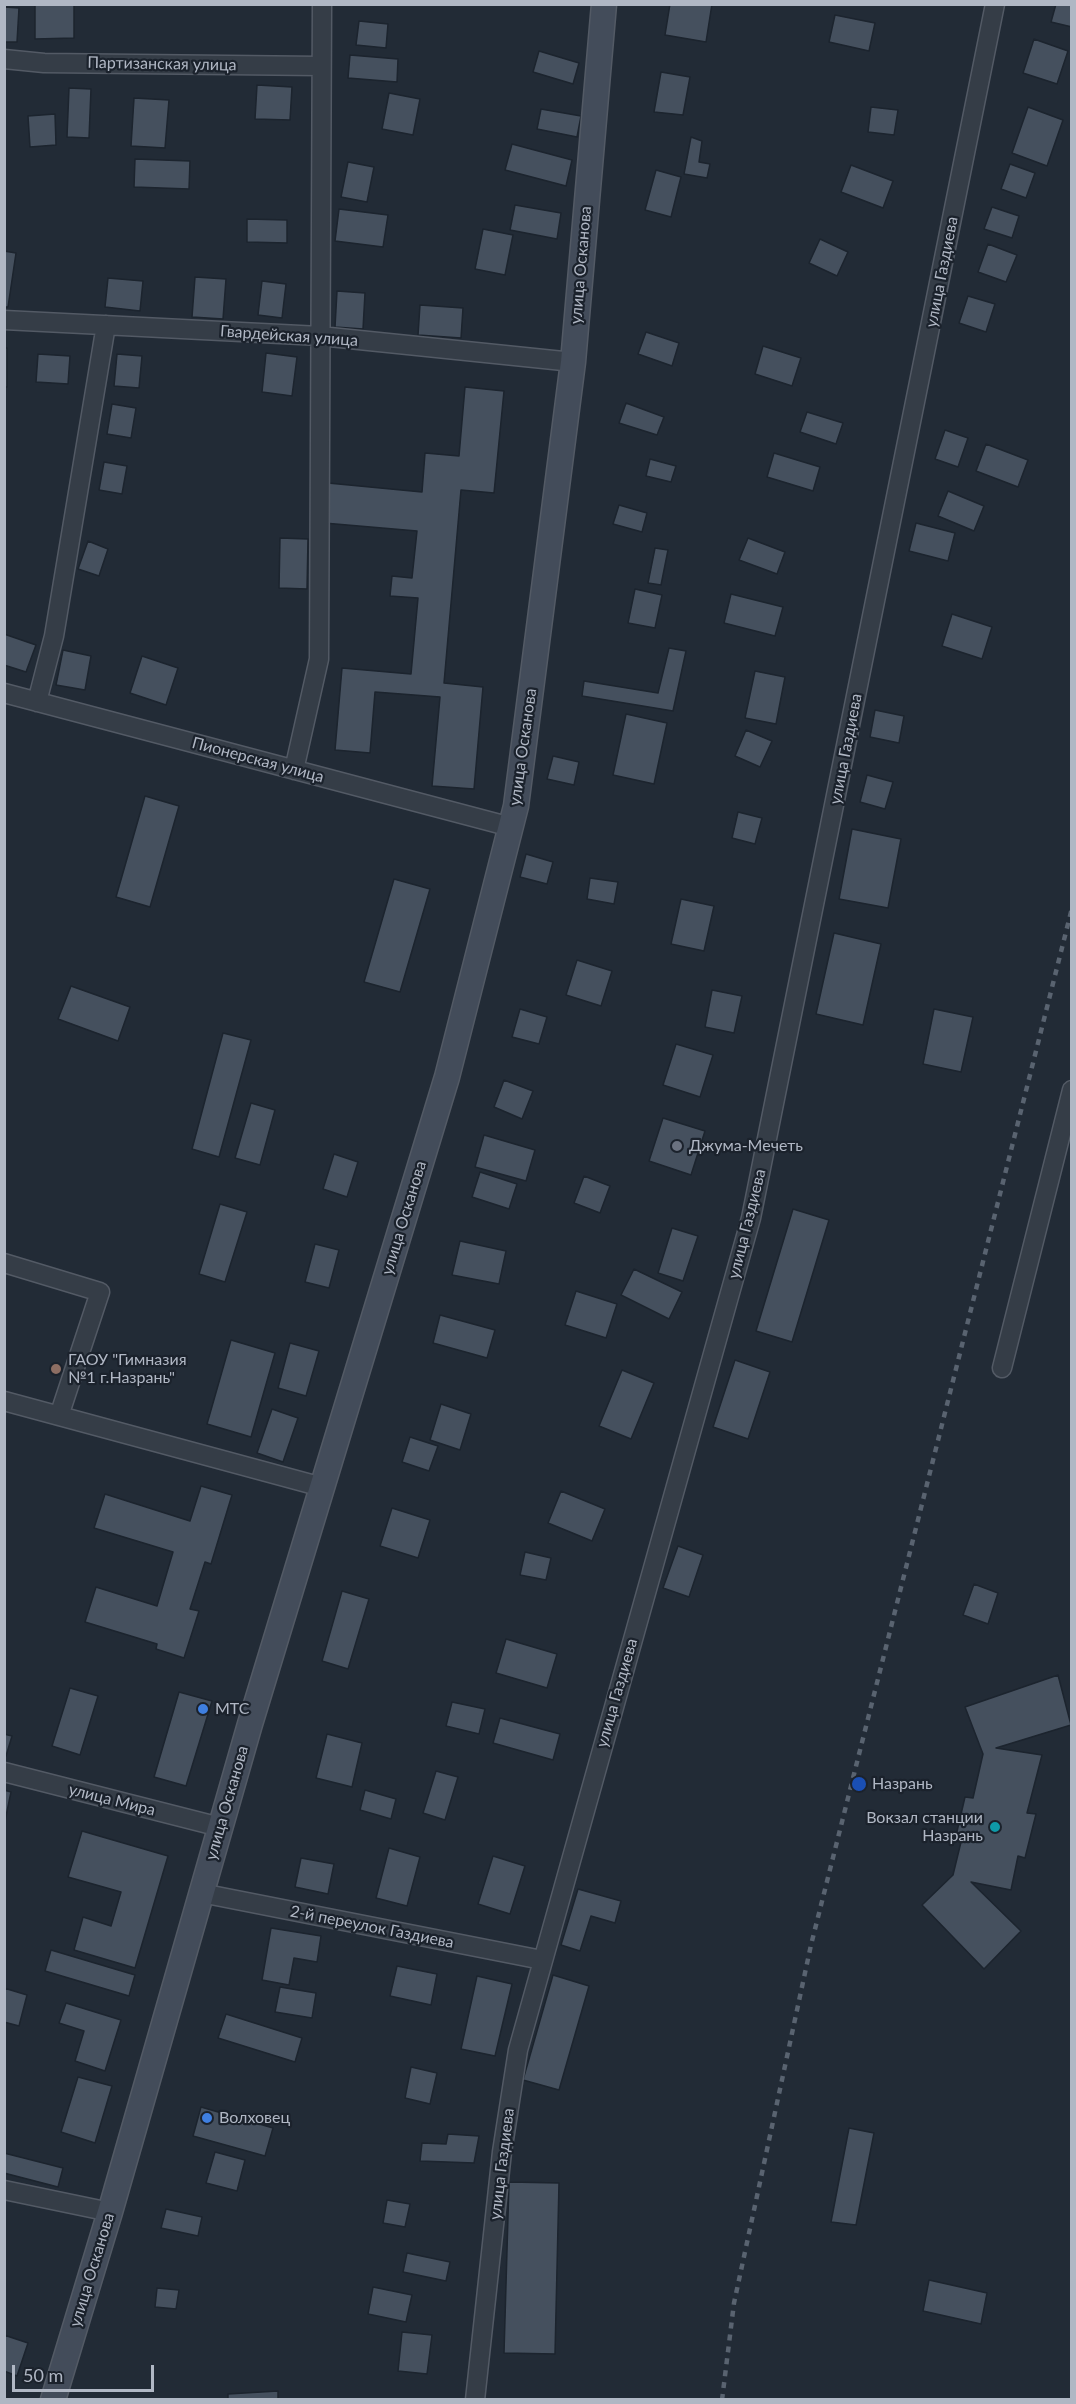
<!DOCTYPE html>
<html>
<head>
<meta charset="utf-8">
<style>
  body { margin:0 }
  #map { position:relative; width:1076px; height:2404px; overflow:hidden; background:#222b36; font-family:Lato,sans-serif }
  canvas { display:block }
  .frame { position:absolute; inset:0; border:6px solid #b0b7c4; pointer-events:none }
  .scale { position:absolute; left:12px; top:2365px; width:142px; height:27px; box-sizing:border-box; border:3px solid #b0b7c4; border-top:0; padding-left:8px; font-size:18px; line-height:21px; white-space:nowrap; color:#b0b7c4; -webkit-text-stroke:4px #1b222c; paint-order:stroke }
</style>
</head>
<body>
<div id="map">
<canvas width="1076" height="2404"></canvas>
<div class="frame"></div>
<div class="scale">50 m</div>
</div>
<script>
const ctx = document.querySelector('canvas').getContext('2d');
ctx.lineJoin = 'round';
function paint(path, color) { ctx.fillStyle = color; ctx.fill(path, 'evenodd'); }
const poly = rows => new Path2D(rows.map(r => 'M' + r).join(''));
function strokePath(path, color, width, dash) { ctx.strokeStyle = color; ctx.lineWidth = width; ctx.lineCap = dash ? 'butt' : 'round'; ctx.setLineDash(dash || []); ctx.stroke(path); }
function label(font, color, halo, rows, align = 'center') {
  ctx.font = font + ' Lato,sans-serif'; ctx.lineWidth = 4.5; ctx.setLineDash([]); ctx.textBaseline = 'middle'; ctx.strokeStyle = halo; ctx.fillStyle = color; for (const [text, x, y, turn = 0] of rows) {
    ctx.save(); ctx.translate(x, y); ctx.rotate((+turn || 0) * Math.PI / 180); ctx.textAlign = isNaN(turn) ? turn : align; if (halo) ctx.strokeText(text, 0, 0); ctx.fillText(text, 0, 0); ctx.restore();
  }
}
const building = poly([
  [74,4,74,38,35,39,35,5,74,4],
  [670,4,712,4,706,42,665,35,670,4],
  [1056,4,1072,4,1072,27,1051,22,1056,4],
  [4,7,19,8,17,42,4,42,4,7],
  [835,15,875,23,869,51,829,42,835,15],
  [359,21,388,24,386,48,356,45,359,21],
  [1034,39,1068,51,1057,84,1023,73,1034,39],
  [539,51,579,63,573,84,533,72,539,51],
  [350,55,398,59,397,82,348,78,350,55],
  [661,72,690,77,683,115,654,112,661,72],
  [257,85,292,87,290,120,255,119,257,85],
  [69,88,91,89,89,138,67,137,69,88],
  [389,93,420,99,413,135,382,129,389,93],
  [134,98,169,100,165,148,131,146,134,98],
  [871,107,898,110,894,135,868,132,871,107],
  [1028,107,1063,120,1047,166,1012,153,1028,107],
  [541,109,581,116,577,137,537,129,541,109],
  [55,114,56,145,30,147,28,116,55,114],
  [691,137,702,141,699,162,710,164,707,178,684,174,691,137],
  [512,144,572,160,566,186,505,170,512,144],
  [135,159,190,161,189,189,134,187,135,159],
  [348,162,374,167,367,202,341,197,348,162],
  [1010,164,1035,173,1026,198,1001,189,1010,164],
  [851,165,893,181,883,208,841,192,851,165],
  [656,170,681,177,671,217,645,210,656,170],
  [515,205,561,213,557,239,510,230,515,205],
  [992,207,1019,216,1012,238,984,229,992,207],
  [339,209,388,215,383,247,335,241,339,209],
  [247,219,287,220,287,243,247,242,247,219],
  [483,229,513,235,505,275,475,269,483,229],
  [820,239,848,252,837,276,809,263,820,239],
  [988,244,1017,255,1006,282,978,272,988,244],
  [4,251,16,253,8,307,4,307,4,251],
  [195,277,226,279,223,319,192,317,195,277],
  [108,278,143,281,140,311,105,307,108,278],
  [262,281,286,284,282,318,258,315,262,281],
  [337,291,365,293,363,329,335,327,337,291],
  [968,296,995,304,986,332,959,323,968,296],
  [420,305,463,308,461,338,418,335,420,305],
  [646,332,679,343,672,366,638,354,646,332],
  [763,346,801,358,792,386,755,374,763,346],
  [4,348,7,348,7,387,4,387,4,348],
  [266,353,297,357,292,396,262,392,266,353],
  [38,354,70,356,68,384,36,382,38,354],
  [117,354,142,356,139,388,114,386,117,354],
  [465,387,504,391,494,493,461,490,444,683,483,687,474,789,432,786,440,697,375,692,370,753,335,750,342,668,411,674,418,598,390,596,392,576,412,578,417,531,324,523,328,483,422,492,425,453,459,456,465,387],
  [626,403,664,417,657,435,619,423,626,403],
  [112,404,136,408,131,438,107,434,112,404],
  [807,412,843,423,836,444,800,432,807,412],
  [945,430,968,438,958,467,935,459,945,430],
  [986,444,1028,460,1018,487,976,471,986,444],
  [774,453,820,467,813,491,767,477,774,453],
  [650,459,676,466,671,482,646,476,650,459],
  [104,462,127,466,122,494,99,490,104,462],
  [948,491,984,506,974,531,938,516,948,491],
  [619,505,647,513,642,532,613,524,619,505],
  [916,523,955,533,948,561,909,551,916,523],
  [280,538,308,539,307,589,279,588,280,538],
  [748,538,785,552,777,574,739,560,748,538],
  [88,541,108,549,99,576,78,569,88,541],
  [655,548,668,550,661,585,648,583,655,548],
  [635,589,662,595,655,628,628,623,635,589],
  [731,594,783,607,775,636,724,623,731,594],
  [952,614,992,627,982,659,942,646,952,614],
  [4,634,36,645,26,672,4,665,4,634],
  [669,648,686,651,673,711,582,696,584,681,658,693,669,648],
  [63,650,91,656,85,690,56,685,63,650],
  [142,656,178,668,166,705,130,693,142,656],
  [755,671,785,677,776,724,745,718,755,671],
  [875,710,904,716,899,743,870,737,875,710],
  [626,714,667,723,654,784,613,775,626,714],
  [746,730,772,741,760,767,735,756,746,730],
  [553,756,579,762,574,785,547,779,553,756],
  [867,775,893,782,885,809,860,802,867,775],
  [145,796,179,806,150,907,116,897,145,796],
  [738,812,762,818,755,844,732,838,738,812],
  [852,829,901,839,888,908,839,899,852,829],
  [526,854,553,862,547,884,520,877,526,854],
  [590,878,618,882,614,904,587,899,590,878],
  [394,879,430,889,400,992,364,982,394,879],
  [681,899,714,906,704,951,671,944,681,899],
  [834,933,881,944,863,1025,816,1014,834,933],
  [577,960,612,971,601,1006,566,995,577,960],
  [71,986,130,1007,118,1041,58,1019,71,986],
  [712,990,742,996,734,1033,705,1027,712,990],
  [520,1009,547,1017,539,1044,512,1037,520,1009],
  [934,1009,973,1017,961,1072,923,1064,934,1009],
  [223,1033,251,1040,219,1157,192,1149,223,1033],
  [676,1044,713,1055,700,1097,663,1085,676,1044],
  [504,1080,533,1091,522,1119,494,1107,504,1080],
  [251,1103,275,1110,260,1165,235,1158,251,1103],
  [663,1118,705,1131,691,1175,649,1161,663,1118],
  [484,1135,535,1150,526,1181,475,1167,484,1135],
  [334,1154,358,1162,347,1197,323,1189,334,1154],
  [480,1172,517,1184,509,1209,472,1197,480,1172],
  [584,1176,610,1186,600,1213,574,1203,584,1176],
  [220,1204,247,1212,225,1282,199,1274,220,1204],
  [793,1209,829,1220,792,1342,756,1331,793,1209],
  [672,1228,698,1236,683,1281,658,1273,672,1228],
  [460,1241,506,1251,499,1284,452,1275,460,1241],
  [315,1244,339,1250,329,1288,305,1282,315,1244],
  [634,1269,682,1292,669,1319,621,1295,634,1269],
  [576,1291,617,1304,606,1338,565,1325,576,1291],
  [440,1315,495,1330,487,1358,433,1343,440,1315],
  [231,1340,275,1353,251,1437,207,1424,231,1340],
  [290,1343,319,1351,306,1396,278,1388,290,1343],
  [735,1360,770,1372,748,1439,713,1427,735,1360],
  [622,1370,654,1383,631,1439,599,1426,622,1370],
  [441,1404,471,1414,460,1450,430,1440,441,1404],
  [272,1409,298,1418,283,1462,257,1453,272,1409],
  [410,1437,438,1446,429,1471,402,1462,410,1437],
  [201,1486,232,1495,211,1564,205,1562,190,1609,199,1611,184,1658,156,1649,157,1644,85,1622,96,1587,157,1606,173,1552,94,1528,105,1494,190,1521,201,1486],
  [561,1491,605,1509,592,1541,548,1523,561,1491],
  [392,1508,430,1520,418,1558,380,1546,392,1508],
  [678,1546,703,1555,689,1597,663,1588,678,1546],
  [525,1552,551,1558,546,1580,520,1575,525,1552],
  [974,1584,998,1593,988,1624,963,1615,974,1584],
  [342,1591,369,1599,348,1669,322,1661,342,1591],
  [506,1639,557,1654,547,1688,496,1673,506,1639],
  [1058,1675,1071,1725,996,1748,1042,1755,1027,1813,1036,1814,1025,1858,1018,1856,1011,1890,971,1882,1021,1931,984,1969,922,1905,953,1875,961,1842,955,1840,965,1797,973,1798,983,1754,965,1707,1058,1675],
  [70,1688,98,1696,80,1755,52,1746,70,1688],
  [179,1692,212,1701,186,1786,154,1777,179,1692],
  [452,1702,485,1709,479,1734,446,1726,452,1702],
  [500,1718,560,1734,553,1760,493,1743,500,1718],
  [4,1734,12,1736,6,1756,4,1756,4,1734],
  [327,1734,362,1743,352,1787,316,1778,327,1734],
  [436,1771,458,1777,445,1820,423,1813,436,1771],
  [4,1790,11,1792,4,1826,4,1790],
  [365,1790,396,1799,391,1819,360,1810,365,1790],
  [82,1831,168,1856,135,1968,74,1950,83,1917,111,1926,121,1892,68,1877,82,1831],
  [389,1848,420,1857,407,1906,376,1898,389,1848],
  [493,1856,525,1866,510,1914,478,1904,493,1856],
  [301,1858,334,1864,328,1894,295,1887,301,1858],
  [578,1889,621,1901,615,1923,591,1916,580,1951,561,1945,578,1889],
  [271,1928,321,1936,317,1962,294,1958,289,1985,262,1980,271,1928],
  [51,1950,135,1975,129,1996,45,1971,51,1950],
  [397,1966,437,1974,431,2005,390,1996,397,1966],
  [553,1975,589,1986,559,2090,523,2080,553,1975],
  [477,1976,512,1984,495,2056,461,2049,477,1976],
  [280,1987,316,1993,312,2018,275,2012,280,1987],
  [4,1988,27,1995,19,2026,4,2022,4,1988],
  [66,2003,121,2020,105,2071,75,2061,84,2031,59,2023,66,2003],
  [226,2014,302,2038,295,2062,218,2038,226,2014],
  [411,2067,437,2073,430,2104,405,2098,411,2067],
  [78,2077,112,2086,95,2143,61,2132,78,2077],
  [201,2107,273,2128,265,2156,193,2136,201,2107],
  [849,2128,874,2133,856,2225,831,2222,849,2128],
  [448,2134,479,2136,474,2163,420,2161,422,2143,446,2144,448,2134],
  [215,2152,245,2160,237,2191,206,2183,215,2152],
  [4,2153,63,2168,58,2187,4,2173,4,2153],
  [509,2182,559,2183,555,2354,504,2353,509,2182],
  [387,2200,410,2204,405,2227,383,2223,387,2200],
  [166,2209,202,2217,198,2236,161,2228,166,2209],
  [407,2253,450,2262,446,2281,403,2272,407,2253],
  [929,2280,987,2293,981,2324,923,2311,929,2280],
  [373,2287,412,2295,406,2322,368,2314,373,2287],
  [157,2288,179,2290,176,2309,155,2307,157,2288],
  [402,2332,432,2335,427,2374,398,2371,402,2332],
  [4,2335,28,2343,17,2376,4,2371,4,2335],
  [278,2391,278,2400,228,2400,228,2394,278,2391]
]);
const minor = poly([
  [4,59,44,63,320,66],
  [4,320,320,336,573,362],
  [4,693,511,827],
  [37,702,54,636,106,325],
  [294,770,319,659,322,4],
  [4,1263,100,1292,59,1416],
  [1002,1368,1072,1090],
  [4,1401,322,1487],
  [4,1772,220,1827],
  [201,1893,542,1960],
  [4,2190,110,2212],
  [475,2400,502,2152,518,2050,751,1218,995,4]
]);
const secondary = poly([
  [53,2400,110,2212,250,1724,447,1077,516,806,573,362,604,4]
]);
const rail = poly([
  [722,2400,734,2303,811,1945,1072,908]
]);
const markers = [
  [677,1146,6,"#6b7280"],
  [56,1369,6,"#8d6e63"],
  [203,1709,6,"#3f7fe0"],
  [859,1784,8,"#1a4fb4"],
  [995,1827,6,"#0f9aa8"],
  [207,2118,6,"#3f7fe0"]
];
const streetNames = [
  ["Партизанская улица",162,64,1],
  ["улица Осканова",581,265,-85],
  ["улица Газдиева",942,272,-79],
  ["Гвардейская улица",289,336,4],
  ["улица Осканова",523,747,-82],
  ["улица Газдиева",846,749,-79],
  ["Пионерская улица",258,760,15],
  ["улица Осканова",404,1218,-73],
  ["улица Газдиева",747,1224,-76],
  ["улица Газдиева",617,1693,-74],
  ["улица Мира",112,1800,14],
  ["улица Осканова",227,1803,-74],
  ["2-й переулок Газдиева",372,1927,11],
  ["улица Газдиева",502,2164,-83],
  ["улица Осканова",92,2270,-73]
];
const poiNames = [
  ["Джума-Мечеть",689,1146],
  ["ГАОУ \"Гимназия",68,1360],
  ["№1 г.Назрань\"",68,1378],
  ["МТС",215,1709],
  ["Назрань",872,1784],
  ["Вокзал станции",983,1818,"right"],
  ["Назрань",983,1836,"right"],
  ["Волховец",219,2118]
];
paint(building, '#45505e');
strokePath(building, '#1c242e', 1.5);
strokePath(minor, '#535a65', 21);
strokePath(secondary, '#535a65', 27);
strokePath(minor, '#353d47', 18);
strokePath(secondary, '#434c5a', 24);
strokePath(rail, '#596370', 4.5, [6, 6]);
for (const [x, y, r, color] of markers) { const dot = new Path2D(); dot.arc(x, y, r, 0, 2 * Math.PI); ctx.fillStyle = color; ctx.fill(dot); strokePath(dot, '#1b222c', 2); }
label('16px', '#b0b7c4', '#1b222c', streetNames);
label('16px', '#b0b7c4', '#1b222c', poiNames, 'left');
</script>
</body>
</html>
